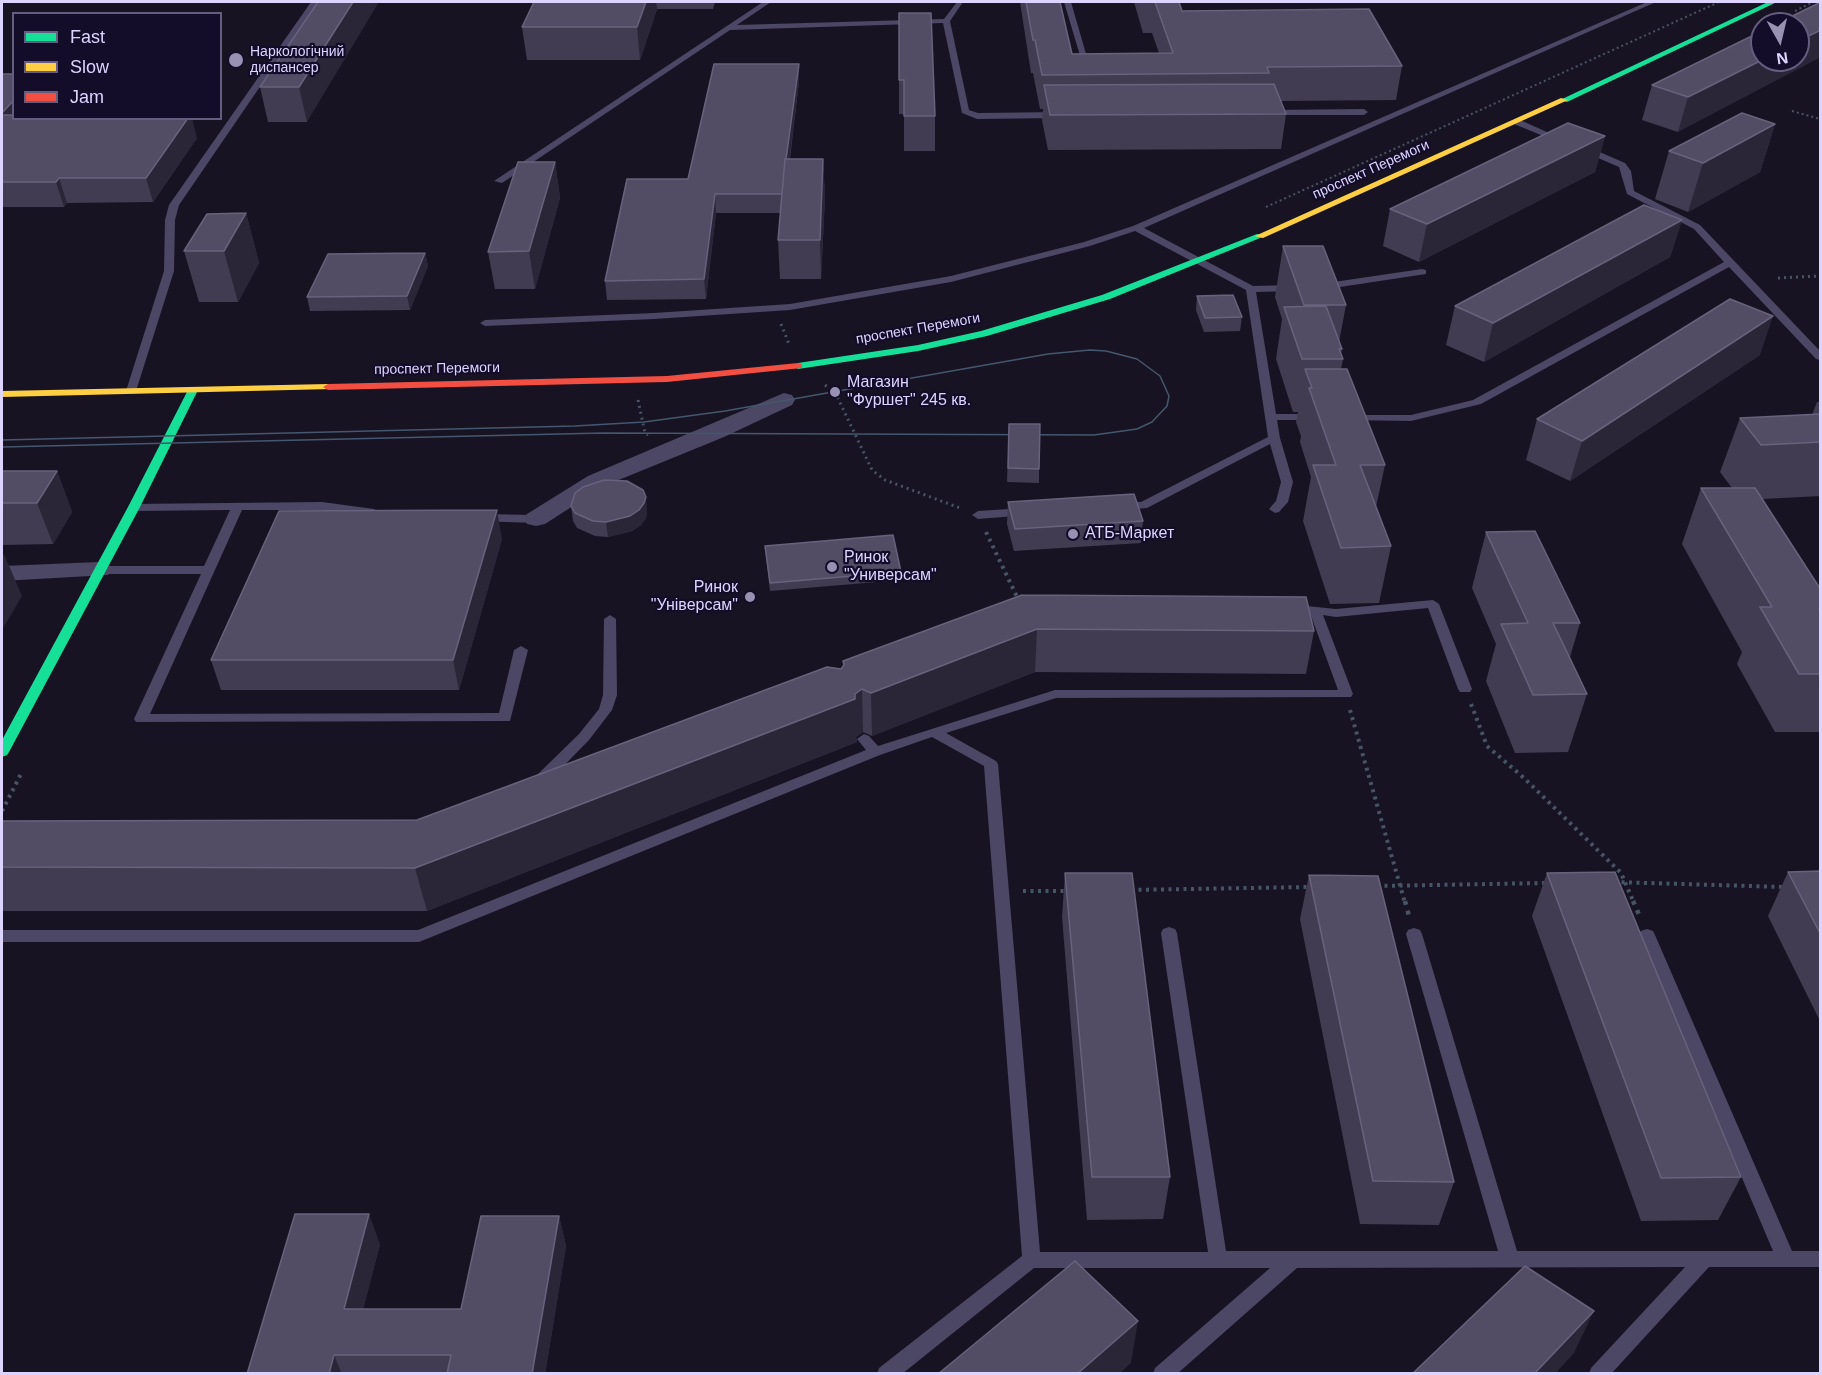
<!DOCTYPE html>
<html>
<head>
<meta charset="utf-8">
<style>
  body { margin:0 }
  #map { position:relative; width:1822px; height:1375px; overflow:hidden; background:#181323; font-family:Arial,sans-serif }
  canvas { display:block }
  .frame { position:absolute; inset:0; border:3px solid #ddd5ff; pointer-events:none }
  .legend { position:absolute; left:12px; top:12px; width:210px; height:108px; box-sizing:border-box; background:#140d29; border:2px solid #645d7f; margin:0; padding:8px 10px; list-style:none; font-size:18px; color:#ddd5ff }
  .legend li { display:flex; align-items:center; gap:12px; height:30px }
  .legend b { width:30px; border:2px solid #645d7f }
  .north { position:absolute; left:1750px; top:12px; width:60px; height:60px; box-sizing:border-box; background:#140d29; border:2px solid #645d7f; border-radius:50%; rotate:172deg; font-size:16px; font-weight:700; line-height:24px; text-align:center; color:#ddd5ff }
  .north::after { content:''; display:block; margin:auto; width:21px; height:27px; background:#9891b2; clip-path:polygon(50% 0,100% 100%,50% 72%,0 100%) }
</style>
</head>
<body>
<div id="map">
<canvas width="1822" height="1375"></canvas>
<div class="frame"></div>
<ul class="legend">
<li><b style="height:8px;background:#16e098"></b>Fast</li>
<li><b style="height:8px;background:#ffcf43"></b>Slow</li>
<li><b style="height:8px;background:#f24e42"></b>Jam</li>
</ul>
<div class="north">N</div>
</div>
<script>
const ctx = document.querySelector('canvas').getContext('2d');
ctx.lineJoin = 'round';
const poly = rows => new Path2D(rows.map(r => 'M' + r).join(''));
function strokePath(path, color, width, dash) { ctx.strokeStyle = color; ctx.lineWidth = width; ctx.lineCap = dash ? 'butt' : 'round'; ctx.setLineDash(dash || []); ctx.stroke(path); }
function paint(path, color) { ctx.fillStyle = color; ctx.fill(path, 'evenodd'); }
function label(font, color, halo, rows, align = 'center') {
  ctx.font = font + ' Arial,sans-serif'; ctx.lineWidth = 4.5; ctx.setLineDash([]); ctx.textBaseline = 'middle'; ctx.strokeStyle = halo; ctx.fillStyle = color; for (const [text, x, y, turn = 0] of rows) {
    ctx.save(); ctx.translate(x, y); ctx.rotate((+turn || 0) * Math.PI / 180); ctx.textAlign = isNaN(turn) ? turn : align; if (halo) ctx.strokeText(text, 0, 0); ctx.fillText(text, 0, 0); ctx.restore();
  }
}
const pathFar3 = poly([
  [1795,11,1813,2],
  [1792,111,1820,119],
  [1266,207,1719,2]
]);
const pathFar2 = poly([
  [1778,278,1820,276],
  [781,324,789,344],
  [825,385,835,392,872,470,885,480,960,508],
  [638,400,645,433,648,435]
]);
const pathFar1 = poly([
  [986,532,1019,601],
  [1471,704,1487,746,1524,778,1621,873,1634,903],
  [1350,710,1405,903],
  [2,811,22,772],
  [1614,882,1784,887],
  [1377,886,1547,883],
  [1131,890,1310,887],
  [1023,891,1067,891]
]);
const path = poly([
  [1405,901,1409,916],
  [1633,901,1640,917]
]);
const lane = poly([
  [311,2,318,2,179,205,175,220,174,271,136,391,135,393,127,393,126,391,164,271,165,220,169,205,311,2],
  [763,2,771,2,737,25,944,19,957,2,963,2,950,21,969,110,978,113,1061,112,1065,115,1061,118,977,119,962,113,943,23,730,30,502,183,494,181,763,2],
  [1064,2,1071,2,1091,71,1084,69,1064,2],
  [1647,2,1656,2,1144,228,1253,286,1295,285,1300,288,1295,291,1256,292,1276,414,1315,414,1321,417,1315,420,1277,420,1280,438,1293,482,1288,502,1279,512,1275,513,1269,509,1276,501,1281,482,1270,444,1147,508,1121,510,1115,506,1121,502,1141,502,1268,437,1246,290,1135,231,1090,246,951,282,790,310,654,319,485,326,480,323,485,320,654,313,790,304,951,276,1084,242,1133,226,1647,2],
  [1269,110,1364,109,1368,112,1364,115,1266,115,1266,111,1269,110],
  [1514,120,1520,120,1565,140,1558,142,1514,124,1514,120],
  [1582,147,1588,147,1625,163,1631,171,1634,191,1700,225,1820,351,1820,360,1816,359,1729,267,1481,404,1411,421,1345,420,1345,416,1349,415,1411,415,1473,400,1724,262,1694,229,1627,194,1619,167,1582,151,1582,147],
  [1422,269,1426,270,1426,274,1320,290,1315,287,1320,284,1422,269],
  [322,502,374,509,380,513,374,517,322,510,242,510,150,714,499,713,514,650,521,646,528,650,510,721,136,722,134,719,201,574,99,574,93,570,99,566,204,566,230,510,134,511,128,507,130,504,322,502],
  [1024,508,1030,512,1028,515,978,519,972,515,978,511,1024,508],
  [480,514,536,515,542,519,536,523,476,521,474,518,480,514],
  [1433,600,1439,604,1472,689,1470,692,1460,692,1458,689,1428,608,1336,617,1323,615,1353,694,1351,697,1056,698,946,733,996,761,998,764,1040,1252,1208,1252,1161,933,1163,929,1169,927,1175,929,1177,933,1226,1251,1498,1251,1406,934,1408,930,1414,928,1420,930,1422,934,1517,1251,1773,1251,1639,935,1641,931,1647,929,1653,931,1655,935,1792,1251,1820,1251,1820,1267,1709,1267,1611,1374,1589,1374,1591,1368,1685,1267,1297,1268,1177,1374,1153,1374,1155,1368,1270,1268,1034,1268,902,1374,877,1374,879,1368,1022,1256,984,766,932,737,880,755,419,942,2,942,2,930,418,930,866,750,857,739,864,734,869,736,878,746,1055,690,1338,690,1310,613,1287,610,1286,607,1287,604,1336,609,1433,600],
  [610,615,616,619,617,695,612,710,589,740,548,782,538,782,536,778,538,774,579,734,599,709,603,695,604,619,610,615]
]);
const street = poly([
  [784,393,792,395,795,400,792,405,724,437,604,486,545,524,536,526,527,524,524,519,527,514,588,476,784,393],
  [99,562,108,565,111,570,108,575,2,581,2,566,99,562]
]);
const fast = poly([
  [1768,2,1777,2,1567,102,1560,100,1768,2],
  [1257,234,1265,236,1110,299,987,336,918,351,798,369,793,366,798,363,918,345,981,331,1102,295,1257,234],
  [193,387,198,390,140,507,9,752,7,755,2,757,2,740,128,507,188,390,193,387]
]);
const slow = poly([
  [1561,98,1568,100,1263,238,1255,236,1561,98],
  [328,384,332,385,332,389,2,397,2,391,328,384]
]);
const jam = poly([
  [798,363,802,364,802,368,667,382,328,390,323,387,328,384,667,376,798,363]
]);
const tram = poly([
  [2,440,575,426,644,422,725,411,1048,354,1090,350,1106,351,1137,359,1160,376,1169,396,1167,406,1152,422,1137,429,1094,435,603,433,2,447]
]);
const wall = poly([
  [318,2,307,122,268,122,260,87],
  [534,2,715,2,713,9,657,9,640,60,527,60,522,27],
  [1020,2,1060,2,1072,54,1159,53,1152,33,1143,33,1134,2,1179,2,1182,11,1402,66,1396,100,1281,101,1286,114,1281,149,1048,150,1042,120,1043,109,1040,109,1033,73,1031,73],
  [1821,2,1678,132,1642,120,1652,85],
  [899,13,935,116,935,151,904,151,904,114,899,114],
  [2,74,14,118,197,138,153,202,67,203,64,207,2,207],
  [799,81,790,159,823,159,825,197,821,279,780,279,778,240,781,213,716,213,706,299,607,300,605,281,688,179],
  [1775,124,1760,172,1688,212,1655,199,1669,151],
  [1605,136,1595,172,1419,262,1383,246,1390,209],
  [555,162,560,198,535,289,495,289,488,252],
  [246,213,259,263,238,302,199,302,184,251],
  [1682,220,1670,257,1484,362,1446,345,1455,306],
  [1283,246,1346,305,1339,342,1342,349,1341,355,1343,359,1341,369,1385,465,1376,507,1391,546,1379,603,1330,604,1303,521,1311,477,1300,442,1301,436,1296,422,1298,412,1293,412,1276,359,1282,319,1275,297],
  [425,253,428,266,410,310,310,311,307,297],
  [1197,296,1242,317,1240,331,1204,332,1196,310],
  [1760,355,1570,481,1526,460,1537,419],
  [1817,402,1821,402,1821,496,1763,499,1821,590,1821,732,1775,732,1737,664,1742,652,1682,544,1701,488,1732,488,1720,472,1740,418,1812,415],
  [1009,424,1039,469,1039,483,1007,482],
  [2,471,57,471,72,512,53,544,2,545],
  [1008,502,1143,521,1141,543,1014,551,1007,524],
  [571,506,647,511,646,518,641,525,632,531,608,537,595,536,577,528,573,521],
  [1486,532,1580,623,1570,657,1587,694,1568,752,1515,753,1486,681,1496,644,1472,588],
  [502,539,459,690,221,690,211,660],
  [765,546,901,572,901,580,770,591],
  [1022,595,1314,631,1306,674,1035,672,872,736,863,732,856,737,857,742,427,911,2,911,2,821,417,820,841,669,843,666,843,661],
  [1821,871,1821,1023,1768,916,1788,872],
  [1065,873,1170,1177,1163,1219,1087,1220,1062,917],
  [1547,873,1741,1177,1718,1220,1641,1221,1532,916],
  [1309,875,1454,1182,1439,1225,1360,1224,1300,919],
  [559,1216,566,1246,545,1374,247,1374,380,1244,363,1309,461,1309]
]);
const shadedWall = poly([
  [353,2,379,2,307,122,299,87],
  [646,2,656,2,657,9,640,60,637,27],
  [1821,30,1821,57,1678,132,1688,97,1762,60,1798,60,1798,41],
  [799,64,799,81,783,213,782,194],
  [14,100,14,118,2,118,2,113],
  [188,118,192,118,197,138,153,202,146,178],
  [1775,124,1760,172,1688,212,1703,163],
  [1605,136,1595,172,1419,262,1427,224],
  [823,159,825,197,821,279,820,240],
  [555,162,560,198,535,289,529,251],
  [59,178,67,203,64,207,56,182],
  [715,194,716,213,706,299,704,279],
  [246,213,259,263,238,302,224,251],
  [1682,220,1670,257,1484,362,1493,323],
  [425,253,428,266,410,310,407,296],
  [1773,316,1760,355,1570,481,1582,441],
  [57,471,72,512,53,544,37,503],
  [646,497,647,511,646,518,641,525,632,531,608,537,606,522],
  [497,510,502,539,459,690,453,660],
  [4,554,22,596,2,630,2,559],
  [1037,629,1035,672,872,736,871,693],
  [862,689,863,732,856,737,857,742,427,911,415,868,855,694],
  [369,1214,380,1244,356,1338,344,1309],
  [559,1216,566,1246,545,1374,532,1374],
  [1594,1311,1574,1353,1555,1374,1534,1374],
  [1138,1321,1131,1363,1119,1374,1077,1374],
  [334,1355,342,1374,329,1374]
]);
const building = poly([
  [318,2,353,2,299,87,260,87,318,2],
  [534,2,646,2,637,27,522,27,534,2],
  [1026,2,1060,2,1072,54,1173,53,1155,2,1179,2,1182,11,1369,9,1402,66,1267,67,1269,73,1042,75,1035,40,1033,40,1026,2],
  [1821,2,1821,30,1798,41,1798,24,1776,24,1821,2],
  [899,13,931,13,935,116,904,116,904,80,899,80,899,13],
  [1762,31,1762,60,1688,97,1652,85,1762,31],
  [714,64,799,64,786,159,785,159,782,194,715,194,704,279,605,281,627,179,688,179,714,64],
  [2,74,14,74,14,100,2,113,2,74],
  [1274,84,1286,114,1050,115,1044,85,1274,84],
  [1742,113,1775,124,1703,163,1669,151,1742,113],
  [2,115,14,115,14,118,188,118,146,178,59,178,56,182,2,182,2,115],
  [1568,123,1605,136,1427,224,1390,209,1568,123],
  [785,159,823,159,820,240,778,240,785,159],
  [518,162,555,162,529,251,488,252,518,162],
  [1644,205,1682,220,1493,323,1455,306,1644,205],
  [246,213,224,251,184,251,207,214,246,213],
  [1283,246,1323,246,1346,305,1304,305,1283,246],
  [425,253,407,296,307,297,328,254,425,253],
  [1233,295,1242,317,1205,318,1197,296,1233,295],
  [1730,299,1773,316,1582,441,1537,419,1730,299],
  [1326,306,1342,349,1339,349,1343,359,1302,359,1284,307,1326,306],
  [1305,369,1347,369,1385,465,1360,465,1391,546,1341,548,1313,465,1336,465,1309,388,1312,388,1305,369],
  [1821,414,1821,442,1761,445,1740,418,1821,414],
  [1009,424,1040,424,1039,469,1008,468,1009,424],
  [2,471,57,471,37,503,2,503,2,471],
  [604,480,627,481,643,490,646,497,644,503,639,510,630,516,606,522,593,521,575,513,571,506,575,493,583,487,604,480],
  [1701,488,1755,488,1821,590,1821,609,1819,609,1821,611,1821,674,1799,674,1760,607,1772,607,1701,488],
  [1134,494,1143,521,1015,529,1008,502,1134,494],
  [497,510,453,660,211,660,279,511,497,510],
  [1535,531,1580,623,1553,623,1587,694,1533,695,1501,624,1528,623,1486,532,1535,531],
  [893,535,901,572,770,583,765,546,893,535],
  [1022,595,1306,597,1314,631,1037,629,871,693,862,689,855,694,855,699,415,868,2,867,2,821,417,820,827,667,841,669,844,665,843,661,1022,595],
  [1821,871,1821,935,1788,872,1821,871],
  [1615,872,1741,1177,1661,1178,1547,873,1615,872],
  [1065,873,1132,873,1170,1177,1092,1177,1065,873],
  [1309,875,1378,876,1454,1182,1373,1181,1309,875],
  [295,1214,369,1214,344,1309,461,1309,481,1216,559,1216,532,1374,447,1374,451,1355,334,1355,329,1374,247,1374,295,1214],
  [1075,1261,1138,1321,1077,1374,938,1374,1075,1261],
  [1525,1266,1594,1311,1534,1374,1412,1374,1525,1266]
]);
const markers = [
  [236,60,8,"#9891b2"],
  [835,392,6,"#9891b2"],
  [1073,534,6,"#9891b2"],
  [832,567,6,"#9891b2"],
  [750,597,6,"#9891b2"]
];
const farPoinames = [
  ["Наркологічний",250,52],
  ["диспансер",250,68]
];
const farStreetnames = [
  ["проспект Перемоги",1371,170,-24],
  ["проспект Перемоги",918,329,-10],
  ["проспект Перемоги",437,369,-1]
];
const poiNames = [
  ["Магазин",847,383],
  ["\"Фуршет\" 245 кв.",847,401],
  ["АТБ-Маркет",1085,534],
  ["Ринок",844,558],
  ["\"Универсам\"",844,576],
  ["Ринок",738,588,"right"],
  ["\"Універсам\"",738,606,"right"]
];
strokePath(pathFar3, '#465465', 2, [2, 3]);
strokePath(pathFar2, '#465465', 3, [2, 4]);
strokePath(pathFar1, '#465465', 4, [3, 4.5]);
strokePath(path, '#465465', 4.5, [4, 6]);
paint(lane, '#4b4764');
paint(street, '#4b4764');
paint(fast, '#16e098');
paint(slow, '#ffcf43');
paint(jam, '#f24e42');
strokePath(tram, '#45576e', 1.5);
paint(wall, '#423c52');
paint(shadedWall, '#2a2537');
paint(building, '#524d65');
strokePath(building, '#68627d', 1.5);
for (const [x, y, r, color] of markers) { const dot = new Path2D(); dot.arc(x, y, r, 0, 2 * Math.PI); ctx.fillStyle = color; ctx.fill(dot); strokePath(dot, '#140d29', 2); }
label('14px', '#ddd5ff', '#140d29', farPoinames, 'left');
label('14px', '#ddd5ff', '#140d29', farStreetnames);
label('16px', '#ddd5ff', '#140d29', poiNames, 'left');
</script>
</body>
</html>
